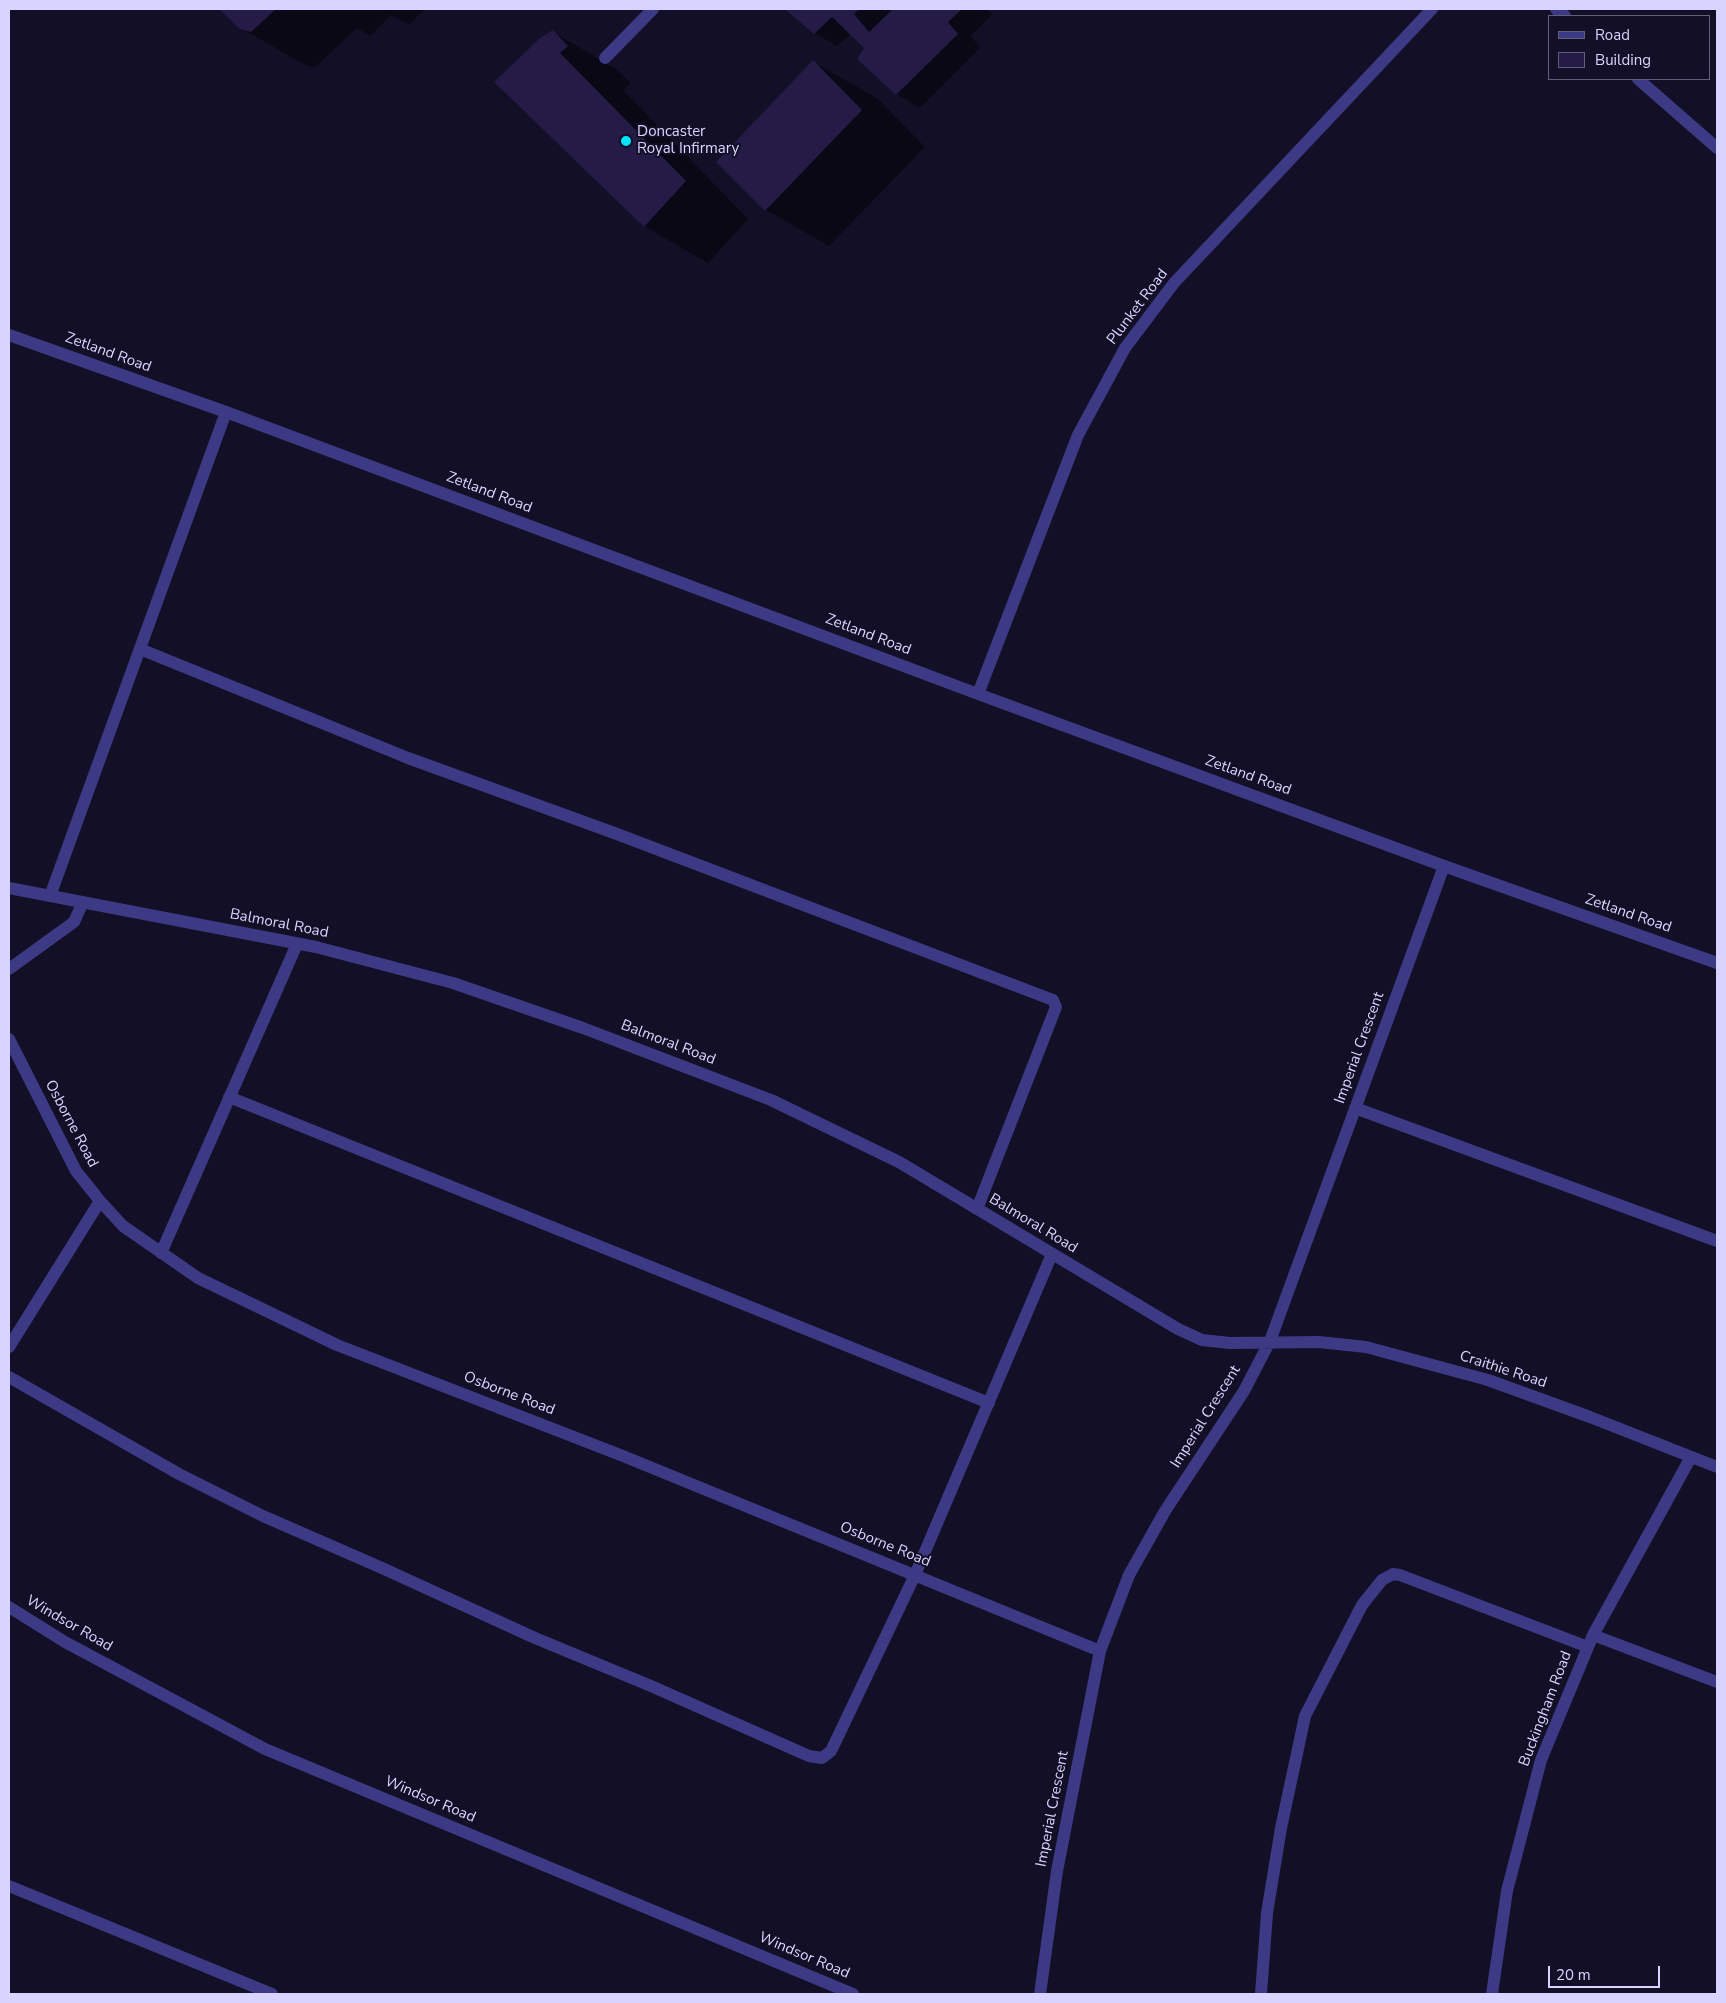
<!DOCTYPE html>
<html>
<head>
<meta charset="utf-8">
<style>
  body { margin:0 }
  #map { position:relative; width:1726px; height:2003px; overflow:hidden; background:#130f26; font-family:"Nunito Sans",sans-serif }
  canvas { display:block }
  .frame { position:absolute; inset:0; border:10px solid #d9d4ff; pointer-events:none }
  .legend { position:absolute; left:1548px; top:15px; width:162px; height:65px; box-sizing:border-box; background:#130f26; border:1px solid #625e7d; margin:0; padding:6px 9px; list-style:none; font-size:15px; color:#d9d4ff }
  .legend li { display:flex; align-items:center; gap:10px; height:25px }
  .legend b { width:25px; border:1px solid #625e7d }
  .scale { position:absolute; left:1548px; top:1966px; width:112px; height:22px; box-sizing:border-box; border:2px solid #d9d4ff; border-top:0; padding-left:6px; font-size:15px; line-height:18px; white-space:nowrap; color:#d9d4ff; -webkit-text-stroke:4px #130f26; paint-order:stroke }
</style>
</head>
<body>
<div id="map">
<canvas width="1726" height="2003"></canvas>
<div class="frame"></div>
<ul class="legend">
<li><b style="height:6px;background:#3d3a85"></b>Road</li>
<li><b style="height:14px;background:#241b47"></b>Building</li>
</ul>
<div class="scale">20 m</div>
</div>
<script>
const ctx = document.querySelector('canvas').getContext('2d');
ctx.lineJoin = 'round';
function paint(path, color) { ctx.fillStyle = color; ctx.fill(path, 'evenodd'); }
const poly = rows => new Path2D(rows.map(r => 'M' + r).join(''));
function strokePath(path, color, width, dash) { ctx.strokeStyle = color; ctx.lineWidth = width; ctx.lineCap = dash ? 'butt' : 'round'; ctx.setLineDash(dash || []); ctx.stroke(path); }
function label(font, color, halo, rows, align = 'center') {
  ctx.font = font + ' "Nunito Sans",sans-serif'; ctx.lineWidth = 4; ctx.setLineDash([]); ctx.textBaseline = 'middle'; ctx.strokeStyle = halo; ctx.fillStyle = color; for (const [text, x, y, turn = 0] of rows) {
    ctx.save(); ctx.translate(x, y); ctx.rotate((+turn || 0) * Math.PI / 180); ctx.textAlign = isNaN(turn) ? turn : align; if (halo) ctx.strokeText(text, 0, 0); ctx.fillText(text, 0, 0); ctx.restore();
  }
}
const shadow = poly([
  [221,9,425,9,409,25,391,15,370,36,357,28,315,67,305,65,241,28],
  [787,9,986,9,992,14,971,36,980,48,920,108,897,94,859,59,866,48,851,34,837,46,814,33],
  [553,32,616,69,631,83,623,90,748,219,708,263,644,226,496,82],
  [813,62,877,98,925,147,829,246,766,210]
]);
const building = poly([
  [219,9,276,9,251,32,240,29],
  [785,9,859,9,854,14,869,32,893,9,962,9,948,22,958,34,896,95,857,59,864,48,832,17,814,34],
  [553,30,568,46,560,53,686,181,644,227,494,82,540,38],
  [813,60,862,110,765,211,716,162]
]);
const minor = poly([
  [1556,9,1565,16],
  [605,58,653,9],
  [1638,79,1717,148],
  [9,335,226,412,978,694,1444,866,1717,963],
  [140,649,408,758,617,834,1053,1000,1056,1007,977,1209],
  [978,694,1078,435,1125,348,1174,283,1432,9],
  [9,888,316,947,453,983,583,1028,771,1100,899,1162,1178,1329,1202,1340,1230,1343,1319,1342,1366,1347,1488,1380,1590,1417,1717,1467],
  [50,896,226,412],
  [9,969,74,922,83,902],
  [9,1039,76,1171,100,1201,123,1226,198,1278,337,1345,623,1456,1100,1651],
  [229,1097,989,1403],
  [1355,1108,1717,1241],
  [161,1253,297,944],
  [9,1347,100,1201],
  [9,1377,179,1474,263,1516,382,1568,535,1638,651,1686,809,1756,822,1758,831,1751,915,1575,1052,1254],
  [9,1607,65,1642,265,1749,853,1994],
  [1593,1635,1717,1682],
  [9,1886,272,1994],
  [1040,1994,1057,1871,1100,1651,1129,1575,1165,1511,1244,1391,1270,1341,1444,866],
  [1261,1994,1267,1913,1281,1828,1305,1716,1362,1605,1382,1580,1393,1574,1400,1575,1588,1647],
  [1492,1994,1507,1891,1541,1760,1593,1635,1691,1457]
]);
const markers = [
  [626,141,6,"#00e5ff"]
];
const poiNames = [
  ["Doncaster",637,132],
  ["Royal Infirmary",637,149]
];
const streetNames = [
  ["Plunket Road",1138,307,-53],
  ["Zetland Road",108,353,20],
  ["Zetland Road",489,493,21],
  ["Zetland Road",868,635,21],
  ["Zetland Road",1248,776,20],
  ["Zetland Road",1628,914,19],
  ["Balmoral Road",279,924,11],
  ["Balmoral Road",668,1043,21],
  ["Imperial Crescent",1360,1048,-70],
  ["Osborne Road",71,1124,62],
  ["Balmoral Road",1033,1224,31],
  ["Craithie Road",1503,1370,18],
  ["Osborne Road",509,1394,21],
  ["Imperial Crescent",1206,1417,-58],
  ["Osborne Road",885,1545,22],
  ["Windsor Road",69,1624,30],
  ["Buckingham Road",1546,1709,-69],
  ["Windsor Road",430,1800,23],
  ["Imperial Crescent",1053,1809,-79],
  ["Windsor Road",804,1956,23]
];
paint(shadow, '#0007');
paint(building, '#241b47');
strokePath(minor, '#3d3a85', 12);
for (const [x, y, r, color] of markers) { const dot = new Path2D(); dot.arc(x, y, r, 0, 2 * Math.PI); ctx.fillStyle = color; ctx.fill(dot); strokePath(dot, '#130f26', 2); }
label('15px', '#d9d4ff', '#130f26', poiNames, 'left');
label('15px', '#d9d4ff', '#130f26', streetNames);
</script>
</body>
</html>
